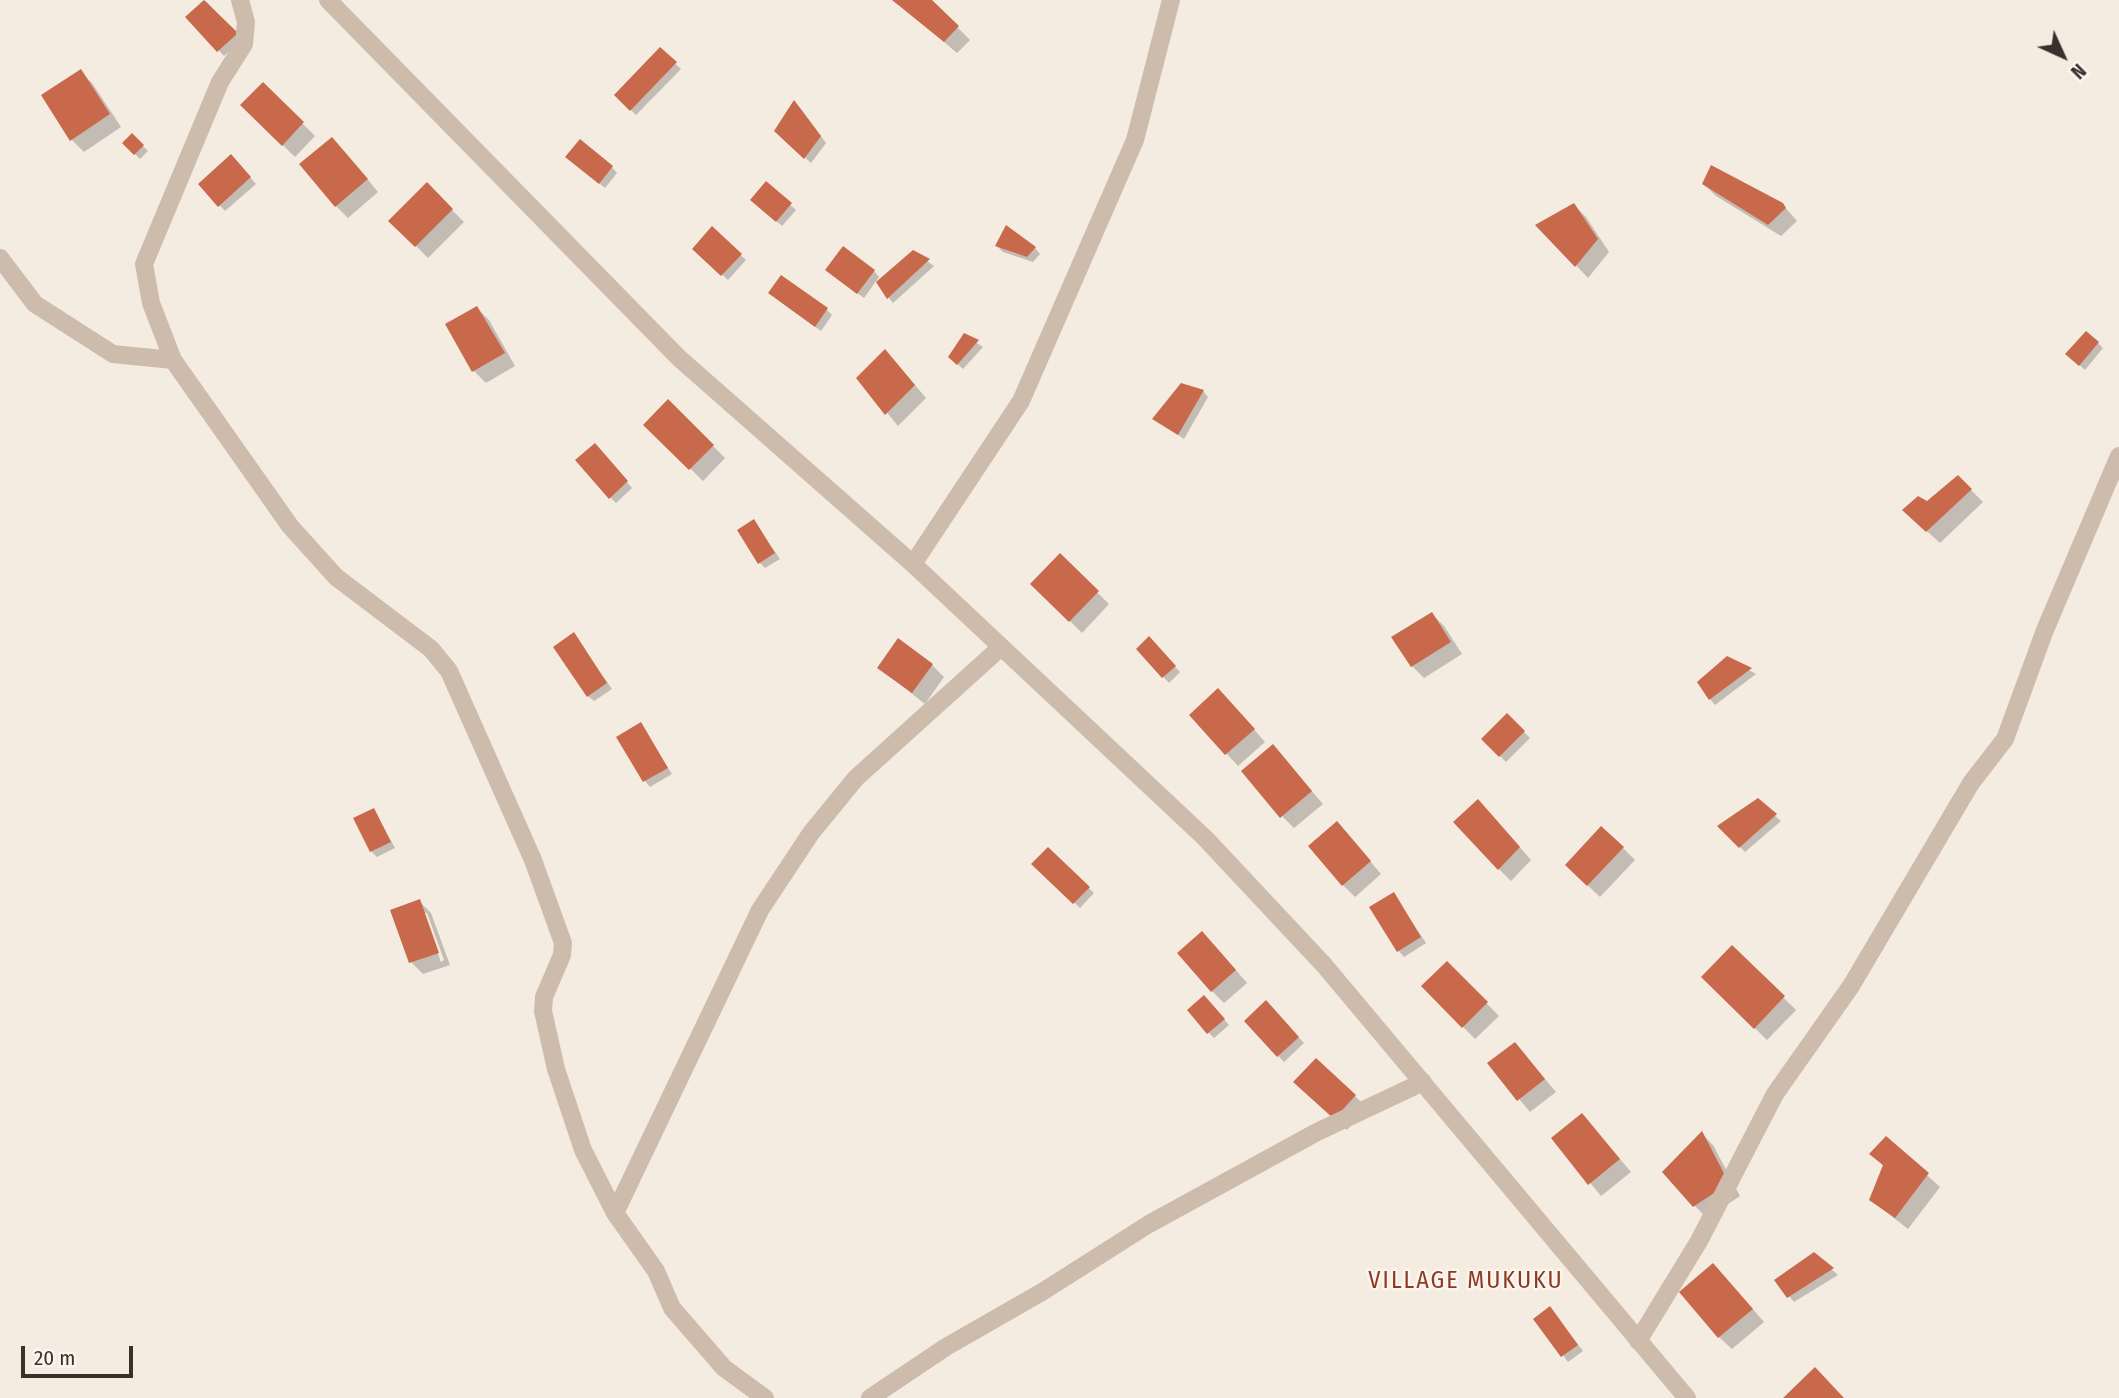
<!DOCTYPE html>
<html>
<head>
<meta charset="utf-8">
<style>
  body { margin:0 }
  #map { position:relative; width:2119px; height:1398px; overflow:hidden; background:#f4ebe1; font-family:"Fira Sans Condensed",sans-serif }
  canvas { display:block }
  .north { position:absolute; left:2028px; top:21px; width:70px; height:70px; -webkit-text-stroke:5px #fbf5ee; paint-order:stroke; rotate:135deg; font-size:19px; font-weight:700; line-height:28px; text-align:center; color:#3b302b }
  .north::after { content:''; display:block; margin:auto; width:24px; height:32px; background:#3b302b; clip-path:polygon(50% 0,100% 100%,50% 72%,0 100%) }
  .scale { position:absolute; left:21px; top:1346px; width:112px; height:32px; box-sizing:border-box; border:4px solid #3b302b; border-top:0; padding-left:9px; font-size:21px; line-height:24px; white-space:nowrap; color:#3b302b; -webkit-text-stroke:5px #fbf5ee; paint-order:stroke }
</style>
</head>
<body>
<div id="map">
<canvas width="2119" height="1398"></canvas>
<div class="north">N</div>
<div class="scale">20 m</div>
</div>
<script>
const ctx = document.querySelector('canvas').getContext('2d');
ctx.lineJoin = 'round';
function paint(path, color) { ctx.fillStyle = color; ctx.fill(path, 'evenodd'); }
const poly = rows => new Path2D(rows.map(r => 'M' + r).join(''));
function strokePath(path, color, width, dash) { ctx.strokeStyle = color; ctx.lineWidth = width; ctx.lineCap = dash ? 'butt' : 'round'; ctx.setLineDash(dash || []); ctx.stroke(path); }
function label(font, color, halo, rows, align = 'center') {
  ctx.font = font + ' "Fira Sans Condensed",sans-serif'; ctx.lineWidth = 5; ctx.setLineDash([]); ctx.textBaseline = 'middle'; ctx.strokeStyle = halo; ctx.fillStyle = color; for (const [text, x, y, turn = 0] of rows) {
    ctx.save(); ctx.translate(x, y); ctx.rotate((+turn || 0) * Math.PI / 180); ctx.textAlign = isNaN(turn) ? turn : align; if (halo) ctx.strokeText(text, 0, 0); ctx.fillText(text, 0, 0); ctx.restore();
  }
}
const shadow = poly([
  [894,0,930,0,970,40,957,53],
  [206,1,242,40,224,56,188,17],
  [660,49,681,69,636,115,616,95],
  [80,71,92,83,121,127,84,152,72,140,43,96],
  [263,84,315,136,295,157,242,105],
  [800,108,826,143,811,163,776,131],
  [132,135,148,151,140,159,124,143],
  [344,151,378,192,348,218,336,206],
  [237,162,256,184,225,211,200,184],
  [573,162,612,167,617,173,605,188],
  [766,183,796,210,782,226,758,205],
  [1704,184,1782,204,1797,221,1781,236,1716,196],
  [427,185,464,222,428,258,391,221],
  [1574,205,1586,217,1609,252,1588,278,1538,225],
  [712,229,746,260,728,280,694,249],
  [997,246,1035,248,1040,254,1033,262,1003,252],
  [914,252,934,266,893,303,888,297],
  [874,271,879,277,864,298,832,275],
  [776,298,827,310,832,315,821,331],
  [477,308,489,320,515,366,486,383,474,371],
  [964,335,983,347,963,369,950,357],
  [2098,343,2103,348,2085,370,2068,354],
  [897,364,926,398,898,426,859,378],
  [1203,391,1208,397,1184,439,1154,419],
  [668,401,725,458,703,481,645,424],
  [600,451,632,488,616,503,610,497],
  [1958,477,1983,502,1940,543,1917,522,1928,503],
  [754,521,780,559,765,568,760,563],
  [1060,556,1109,604,1082,633,1033,584],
  [1432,614,1444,626,1462,654,1424,678,1412,666],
  [574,635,612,689,594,701,588,696],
  [1149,639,1180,672,1169,683,1138,649],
  [1727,658,1756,674,1715,705,1710,699],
  [932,665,944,677,925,704,879,668],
  [1230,702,1265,742,1238,766,1191,715],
  [1507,715,1530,738,1506,762,1483,739],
  [640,725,672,774,650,787,645,781],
  [1273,746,1323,804,1294,828,1282,816],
  [1758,801,1781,821,1745,852,1720,826],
  [374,810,395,848,377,857,371,851],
  [1490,813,1531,860,1511,881,1499,869],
  [1349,836,1381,874,1355,897,1343,885],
  [1623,848,1635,860,1600,897,1579,877],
  [1048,849,1094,893,1080,908,1034,864],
  [1394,895,1426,943,1404,957,1399,951],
  [419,901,431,913,450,965,423,974,411,962],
  [423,913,427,913,444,960,441,962],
  [1214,945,1247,983,1224,1003,1212,991],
  [1732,947,1796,1010,1767,1040,1703,977],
  [1447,963,1499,1016,1475,1039,1423,986],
  [1210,1003,1229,1025,1214,1038,1208,1032],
  [1266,1003,1304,1043,1284,1062,1246,1021],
  [1515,1044,1556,1092,1530,1112,1490,1064],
  [1308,1094,1355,1096,1367,1108,1347,1130],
  [1582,1115,1631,1172,1601,1196,1553,1138],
  [1702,1134,1713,1145,1740,1196,1707,1218,1695,1206],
  [1886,1138,1940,1187,1908,1229,1871,1200,1884,1167,1872,1154],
  [1814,1254,1838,1275,1794,1302,1789,1296],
  [1725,1277,1764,1322,1732,1349,1719,1337],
  [1550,1308,1583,1351,1568,1362,1536,1319]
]);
const building = poly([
  [204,0,238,33,217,52,185,17],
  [892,0,932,0,959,26,944,42],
  [660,47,677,62,630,111,614,95],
  [81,69,110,114,70,141,41,95],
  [263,82,304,122,282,146,240,105],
  [794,100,821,136,804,159,774,131],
  [132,133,144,145,134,155,122,143],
  [332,137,368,179,335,207,299,164],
  [580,139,613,166,599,184,565,157],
  [231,154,251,177,218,207,198,184],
  [1711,165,1783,203,1786,208,1768,225,1702,184],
  [766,181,792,203,776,222,750,200],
  [427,182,453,209,415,247,388,221],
  [1574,203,1598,239,1575,267,1535,225],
  [1006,225,1036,247,1027,257,995,246],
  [712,226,742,254,721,276,692,249],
  [843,246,875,270,857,294,825,270],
  [913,250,930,259,887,299,876,282],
  [781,275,828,308,815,327,768,293],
  [477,306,505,353,472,372,445,324],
  [2086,331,2099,342,2079,366,2065,354],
  [964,333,979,340,957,365,948,357],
  [885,349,915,385,885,415,856,378],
  [1181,383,1204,390,1178,435,1152,419],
  [668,399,714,445,689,470,643,425],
  [595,443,628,481,609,499,575,460],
  [1958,475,1972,489,1926,532,1902,510,1918,496,1927,501],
  [754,519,775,553,758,564,737,530],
  [1060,553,1099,591,1069,622,1030,584],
  [1432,612,1451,642,1411,667,1391,637],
  [574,632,607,683,587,697,553,647],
  [1149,636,1176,666,1162,678,1136,649],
  [898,638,933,664,912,693,877,668],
  [1727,656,1752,668,1709,700,1697,682],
  [1218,688,1255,729,1225,755,1189,715],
  [1507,713,1525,731,1499,757,1481,739],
  [641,722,668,768,643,782,616,737],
  [1273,744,1312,791,1280,818,1241,771],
  [1758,798,1777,814,1739,848,1717,826],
  [1478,799,1520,847,1498,870,1453,822],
  [374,808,391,842,370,852,353,818],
  [1337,821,1371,861,1342,886,1308,846],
  [1601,826,1624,847,1587,886,1565,865],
  [1048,847,1090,887,1073,904,1031,864],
  [1394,892,1421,937,1397,952,1369,907],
  [420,899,439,953,409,963,390,910],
  [1202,931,1236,970,1211,992,1177,953],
  [1732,945,1785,996,1754,1029,1701,977],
  [1447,961,1488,1002,1462,1028,1421,986],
  [1204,995,1225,1019,1207,1034,1187,1010],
  [1266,1000,1299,1037,1277,1057,1244,1021],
  [1515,1042,1545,1079,1517,1101,1487,1063],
  [1316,1058,1356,1095,1334,1119,1293,1082],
  [1582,1113,1620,1159,1588,1185,1551,1138],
  [1702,1131,1729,1183,1693,1207,1662,1172],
  [1886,1136,1929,1173,1895,1218,1869,1200,1883,1165,1869,1154],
  [1814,1252,1834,1268,1787,1298,1774,1280],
  [1713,1263,1753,1309,1718,1338,1679,1292],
  [1550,1306,1578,1345,1561,1357,1533,1319],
  [1815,1367,1844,1398,1783,1398]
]);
const street = poly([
  [240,0,246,22,244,44,220,82,144,264,151,303,173,360,290,526,336,577,431,649,449,671,533,860,563,943,562,955,544,997,543,1011,556,1069,583,1150,615,1213,656,1271,672,1308,724,1368,765,1398],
  [328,0,679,358,913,564,1205,838,1324,965,1687,1398],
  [0,258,35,304,113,354,173,360],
  [913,564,1021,401,1135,140,1171,0],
  [615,1213,760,910,811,833,856,778,1000,648],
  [1638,1341,1699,1241,1775,1094,1851,986,1971,783,2005,739,2045,630,2119,456],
  [870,1398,946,1347,1042,1292,1149,1224,1317,1132,1423,1082]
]);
const neighbourhoodNames = [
  ["VILLAGE MUKUKU",1466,1281]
];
paint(shadow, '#0003');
paint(building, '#c8694b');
strokePath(street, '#cdbbac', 18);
ctx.letterSpacing = '2px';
label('24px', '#8c3b22', '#fbf5ee', neighbourhoodNames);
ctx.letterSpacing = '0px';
</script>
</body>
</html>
